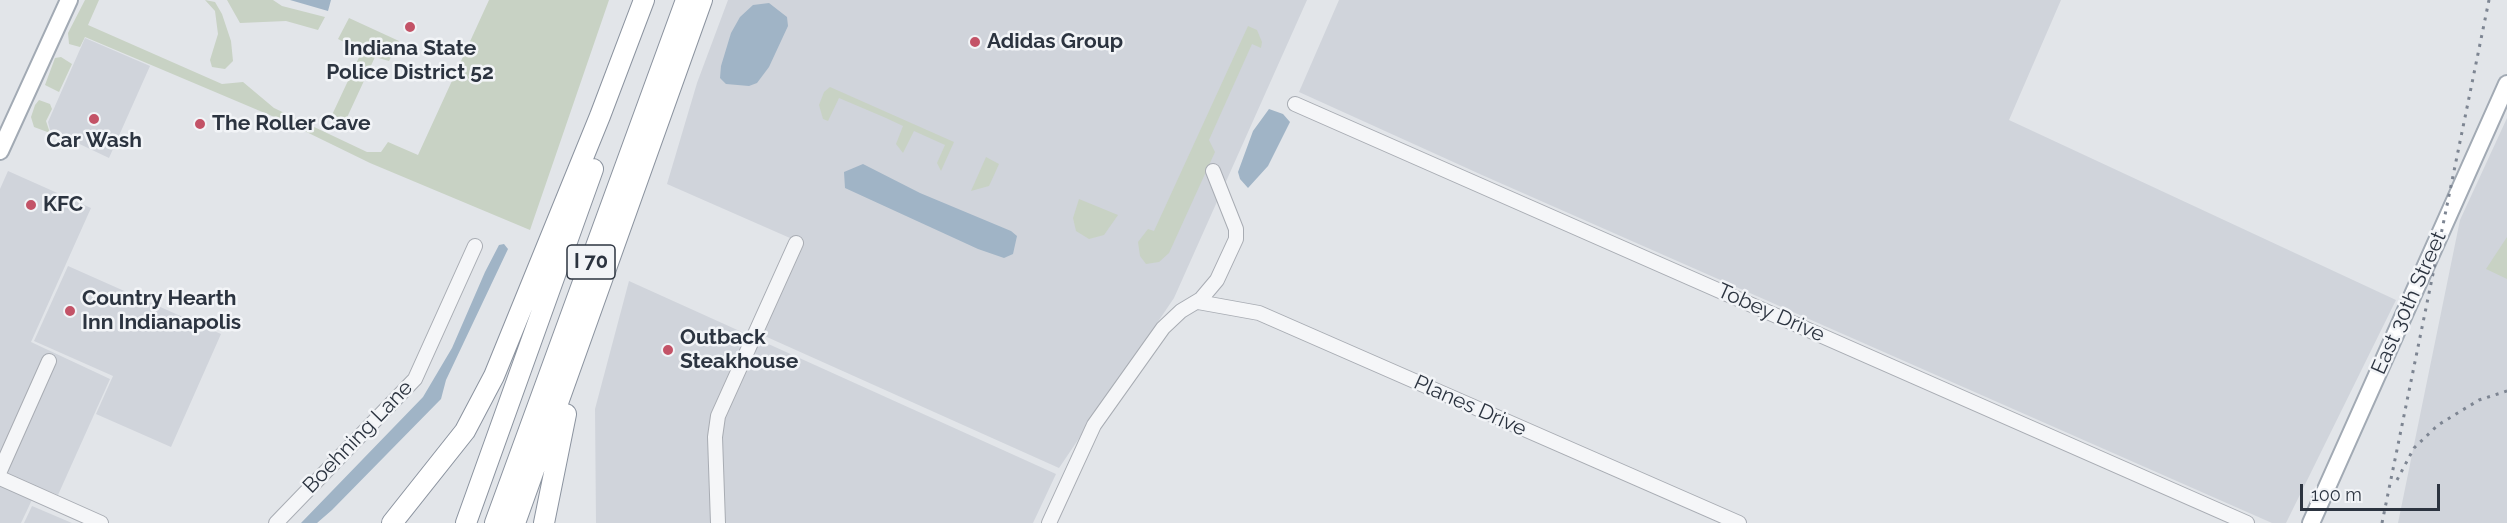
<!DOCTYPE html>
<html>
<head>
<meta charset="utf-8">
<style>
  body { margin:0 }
  #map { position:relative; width:2507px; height:523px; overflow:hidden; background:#e2e5e9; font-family:Raleway,sans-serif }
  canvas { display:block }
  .scale { position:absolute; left:2300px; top:484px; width:140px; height:27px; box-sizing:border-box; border:3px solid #2c3440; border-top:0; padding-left:8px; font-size:18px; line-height:21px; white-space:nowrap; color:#2c3440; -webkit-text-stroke:4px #f2f4f7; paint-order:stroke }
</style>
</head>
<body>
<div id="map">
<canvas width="2507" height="523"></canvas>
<div class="scale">100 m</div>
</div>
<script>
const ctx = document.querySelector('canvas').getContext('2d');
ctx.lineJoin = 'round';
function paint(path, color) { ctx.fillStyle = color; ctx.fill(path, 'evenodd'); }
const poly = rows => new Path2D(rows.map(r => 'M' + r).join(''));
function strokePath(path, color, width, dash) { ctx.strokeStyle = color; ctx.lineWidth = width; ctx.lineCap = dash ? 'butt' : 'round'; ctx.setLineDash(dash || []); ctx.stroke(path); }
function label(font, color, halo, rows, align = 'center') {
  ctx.font = font + ' Raleway,sans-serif'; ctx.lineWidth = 5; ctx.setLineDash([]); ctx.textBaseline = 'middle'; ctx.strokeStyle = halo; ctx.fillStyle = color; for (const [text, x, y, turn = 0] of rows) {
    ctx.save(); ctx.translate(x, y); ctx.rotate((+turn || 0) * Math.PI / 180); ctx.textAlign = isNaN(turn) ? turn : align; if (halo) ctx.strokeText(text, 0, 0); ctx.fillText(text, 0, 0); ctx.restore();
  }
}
const built = poly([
  [728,0,1307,0,1174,298,1059,468,749,329,790,238,667,184,697,83],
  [1339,0,2061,0,2009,120,2396,300,2286,523,2272,523,1482,175,1299,92],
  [85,38,150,66,109,158,50,130,48,122],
  [2507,118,2507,523,2398,523,2460,220],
  [8,171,91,208,31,342,110,379,58,495,38,487,21,523,0,523,0,189],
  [68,266,221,334,171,447,96,414,113,376,34,341],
  [629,281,1056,474,1033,523,596,523,595,409],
  [32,506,72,523,24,523]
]);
const green = poly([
  [85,0,99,0,88,25,222,84,243,82,274,108,367,152,381,152,388,142,418,155,489,0,609,0,530,230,370,163,286,122,85,37,80,47,69,44,68,33],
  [205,0,215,2,222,14,231,41,233,61,225,69,212,67,210,60,218,34,215,11],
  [227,0,273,0,282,6,325,17,318,30,286,21,240,23],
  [349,18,399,41,389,61,375,57,344,124,352,127,346,130,324,116,331,117,362,51,338,39],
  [1248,26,1257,30,1262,42,1261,48,1252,44,1209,140,1215,152,1169,253,1159,262,1146,264,1140,256,1138,242,1148,229,1154,231],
  [61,57,72,64,59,92,45,85,55,58],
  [830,87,954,142,941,171,937,163,945,145,914,131,903,153,896,144,903,126,886,118,839,98,828,121,823,119,819,105,824,92],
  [39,100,50,104,52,109,46,121,50,133,34,127,31,117,35,105],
  [986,157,999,164,995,173,989,186,971,191],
  [1079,199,1118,215,1104,235,1089,239,1076,231,1073,218],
  [2507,237,2507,279,2486,269]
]);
const water = poly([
  [290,0,331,0,328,11],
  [769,3,787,17,788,26,769,67,757,83,749,86,726,84,720,78,721,66,731,33,740,17,753,5],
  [1269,109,1283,114,1290,122,1268,166,1248,188,1240,179,1238,172,1253,131],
  [863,164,920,193,1011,231,1017,236,1013,254,1004,258,978,249,845,188,844,172],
  [504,244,508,249,446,380,441,399,332,510,317,523,301,523,423,397,452,348,485,272,499,245]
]);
const minor = poly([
  [1295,104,2247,523],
  [1198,302,1259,313,1739,523],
  [0,471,49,361],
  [0,478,101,523],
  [276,523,415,379,475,246],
  [718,523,715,437,718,416,796,243],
  [1049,523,1094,425,1163,328,1181,311,1201,299,1217,280,1236,239,1236,229,1213,171]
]);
const major = poly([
  [0,151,69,0],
  [2311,523,2507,84]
]);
const highway = poly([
  [392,523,465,431,494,376,600,116,644,0],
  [466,523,593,169],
  [495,523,686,0],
  [515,523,702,0],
  [544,523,566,414]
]);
const rail = poly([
  [2397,480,2414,448,2438,425,2479,400,2507,391],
  [2382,523,2489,0]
]);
const markers = [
  [410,27,6,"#c35367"],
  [975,42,6,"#c35367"],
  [94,119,6,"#c35367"],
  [200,124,6,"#c35367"],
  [31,205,6,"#c35367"],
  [70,311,6,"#c35367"],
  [668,350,6,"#c35367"]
];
const shields = [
  [591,262,48]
];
const shieldNames = [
  ["I 70",591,262]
];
const poiNames = [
  ["Adidas Group",987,42],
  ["Indiana State",410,49,"center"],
  ["Police District 52",410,73,"center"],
  ["The Roller Cave",212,124],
  ["Car Wash",94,141,"center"],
  ["KFC",43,205],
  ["Country Hearth",82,299],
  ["Inn Indianapolis",82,323],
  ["Outback",680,338],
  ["Steakhouse",680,362]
];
const streetNames = [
  ["East 30th Street",2409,303,-66],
  ["Tobey Drive",1771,313,24],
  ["Planes Drive",1470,406,24],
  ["Boehning Lane",358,437,-46]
];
paint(built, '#d0d4db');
paint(green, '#c8d2c4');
paint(water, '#a0b4c6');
strokePath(minor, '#a8acb3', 16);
strokePath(major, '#a2aab4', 20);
strokePath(highway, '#8b939f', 22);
strokePath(minor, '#f5f6f8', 14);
strokePath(major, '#fff', 16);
strokePath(highway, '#fff', 20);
strokePath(rail, '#7d8592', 3, [3, 6]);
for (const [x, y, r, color] of markers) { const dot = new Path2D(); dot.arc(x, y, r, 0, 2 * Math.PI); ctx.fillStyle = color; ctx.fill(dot); strokePath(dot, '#f2f4f7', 2); }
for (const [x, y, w] of shields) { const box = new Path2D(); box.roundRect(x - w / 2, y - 17, w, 34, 4.5); ctx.fillStyle = '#f2f4f7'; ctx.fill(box); strokePath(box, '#2c3440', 1.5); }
label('bold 20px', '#2c3440', null, shieldNames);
label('bold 21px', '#2c3440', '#f2f4f7', poiNames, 'left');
label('21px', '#2c3440', '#f2f4f7', streetNames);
</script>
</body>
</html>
